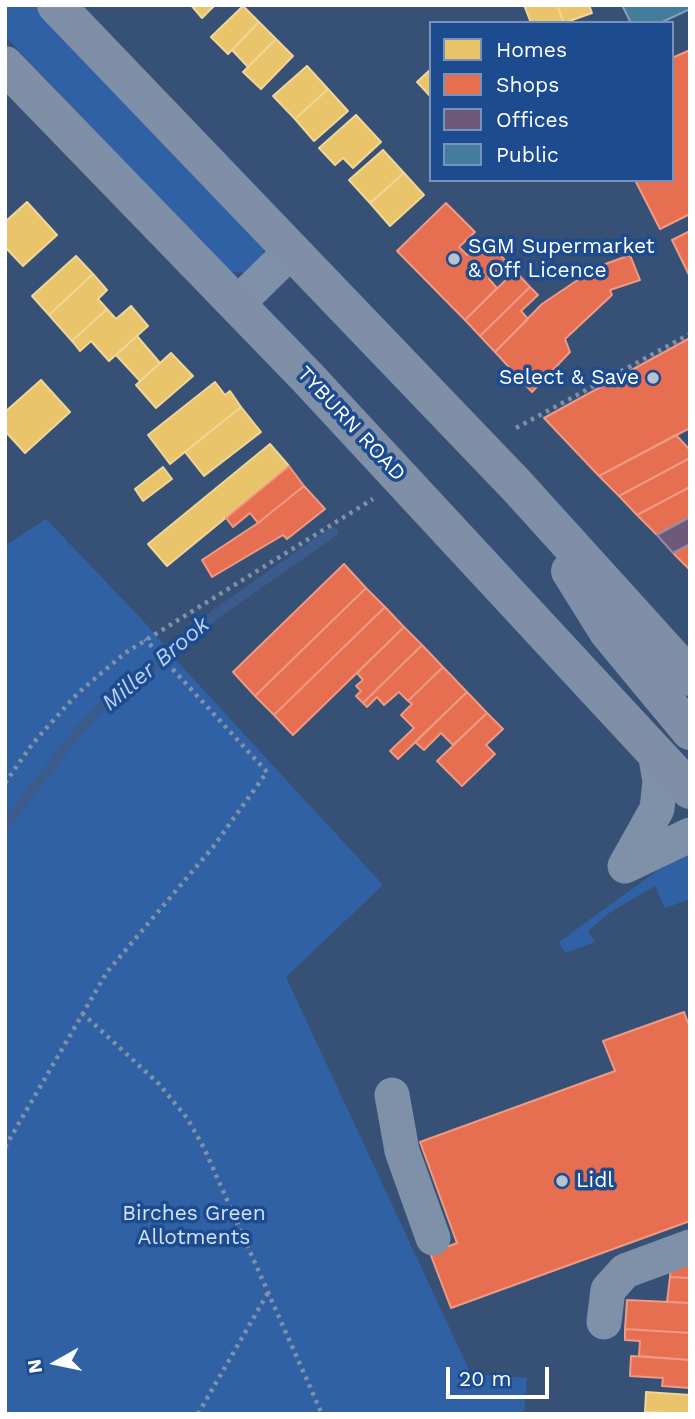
<!DOCTYPE html>
<html>
<head>
<meta charset="utf-8">
<style>
  body { margin:0 }
  #map { position:relative; width:695px; height:1419px; overflow:hidden; background:#375075; font-family:"Work Sans",sans-serif }
  canvas { display:block }
  .frame { position:absolute; inset:0; border:7px solid #fff; pointer-events:none }
  .legend { position:absolute; left:429px; top:21px; width:245px; height:161px; box-sizing:border-box; background:#1d4b8f; border:2px solid #7793bc; margin:0; padding:9px 12px; list-style:none; font-size:21px; color:#fff }
  .legend li { display:flex; align-items:center; gap:14px; height:35px }
  .legend b { width:35px; border:2px solid #7793bc }
  .north { position:absolute; left:21px; top:1328px; width:70px; height:70px; -webkit-text-stroke:5px #1d4b8f; paint-order:stroke; rotate:261deg; font-size:19px; font-weight:700; line-height:28px; text-align:center; color:#fff }
  .north::after { content:''; display:block; margin:auto; width:24px; height:32px; background:#fff; clip-path:polygon(50% 0,100% 100%,50% 72%,0 100%) }
  .scale { position:absolute; left:446px; top:1367px; width:103px; height:32px; box-sizing:border-box; border:4px solid #fff; border-top:0; padding-left:9px; font-size:21px; line-height:24px; white-space:nowrap; color:#fff; -webkit-text-stroke:5px #1d4b8f; paint-order:stroke }
</style>
</head>
<body>
<div id="map">
<canvas width="695" height="1419"></canvas>
<div class="frame"></div>
<ul class="legend">
<li><b style="height:19px;background:#e9c46a"></b>Homes</li>
<li><b style="height:19px;background:#e76f51"></b>Shops</li>
<li><b style="height:19px;background:#6d597a"></b>Offices</li>
<li><b style="height:19px;background:#457b9d"></b>Public</li>
</ul>
<div class="north">N</div>
<div class="scale">20 m</div>
</div>
<script>
const ctx = document.querySelector('canvas').getContext('2d');
ctx.lineJoin = 'round';
function paint(path, color) { ctx.fillStyle = color; ctx.fill(path, 'evenodd'); }
const poly = rows => new Path2D(rows.map(r => 'M' + r).join(''));
function strokePath(path, color, width, dash) { ctx.strokeStyle = color; ctx.lineWidth = width; ctx.lineCap = dash ? 'butt' : 'round'; ctx.setLineDash(dash || []); ctx.stroke(path); }
function label(font, color, halo, rows, align = 'center') {
  ctx.font = font + ' "Work Sans",sans-serif'; ctx.lineWidth = 7; ctx.setLineDash([]); ctx.textBaseline = 'middle'; ctx.strokeStyle = halo; ctx.fillStyle = color; for (const [text, x, y, turn = 0] of rows) {
    ctx.save(); ctx.translate(x, y); ctx.rotate((+turn || 0) * Math.PI / 180); ctx.textAlign = isNaN(turn) ? turn : align; if (halo) ctx.strokeText(text, 0, 0); ctx.fillText(text, 0, 0); ctx.restore();
  }
}
const green = poly([
  [5,5,38,5,265,247,260,263,245,273,232,272,214,257,5,36],
  [46,519,148,626,176,660,383,885,286,977,471,1374,527,1378,524,1414,5,1414,5,546],
  [690,854,690,899,665,908,655,886,609,913,588,931,595,942,565,953,559,942,658,870]
]);
const homes = poly([
  [191,5,215,5,202,18,191,5],
  [524,5,557,5,564,23,531,23,524,5],
  [557,5,589,5,592,13,564,23,557,5],
  [243,6,259,22,228,54,211,37,243,6],
  [259,22,276,39,248,67,232,50,259,22],
  [276,39,293,56,261,89,243,72,276,39],
  [307,66,328,89,295,119,273,96,307,66],
  [431,69,431,97,417,82,431,69],
  [328,89,348,111,314,141,295,119,328,89],
  [356,115,381,142,353,168,343,158,335,165,319,148,356,115],
  [383,150,404,173,370,203,349,180,383,150],
  [404,173,424,195,390,226,370,203,404,173],
  [27,202,57,235,23,266,5,247,5,222,27,202],
  [76,256,93,274,49,315,32,296,76,256],
  [93,274,107,290,98,299,107,309,72,341,49,315,93,274],
  [131,306,148,326,109,361,91,341,80,351,72,341,107,309,116,319,131,306],
  [137,336,160,363,140,381,116,355,137,336],
  [171,353,193,376,156,408,136,385,171,353],
  [41,380,70,412,25,453,5,431,5,412,41,380],
  [215,382,225,395,230,391,241,407,170,464,148,435,215,382],
  [241,407,261,432,204,476,185,452,241,407],
  [270,444,289,466,167,566,148,544,270,444],
  [163,467,172,479,143,501,135,489,163,467],
  [646,1392,690,1395,690,1414,645,1412,646,1392]
]);
const shops = poly([
  [690,50,690,214,660,229,635,180,672,180,672,58,690,50],
  [446,203,475,232,459,247,467,255,484,239,507,262,489,279,497,288,465,320,397,251,446,203],
  [690,231,690,277,672,240,690,231],
  [630,255,640,280,610,290,612,295,565,339,570,352,532,392,495,352,542,304,597,267,630,255],
  [515,271,530,287,480,336,465,320,515,271],
  [530,287,538,295,521,311,528,319,495,352,480,336,530,287],
  [690,338,690,428,599,476,544,418,690,338],
  [676,435,690,450,690,458,619,496,599,476,676,435],
  [690,458,690,487,637,515,619,496,690,458],
  [289,466,304,486,258,523,250,513,233,527,226,518,289,466],
  [304,486,325,509,287,539,283,535,212,577,202,560,258,523,304,486],
  [690,487,690,517,657,535,637,515,690,487],
  [690,544,690,570,673,553,690,544],
  [344,564,366,588,255,696,233,672,344,564],
  [366,588,385,607,274,715,255,696,366,588],
  [385,607,404,627,293,735,274,715,385,607],
  [404,627,422,645,363,703,356,696,361,691,356,686,363,680,357,673,404,627],
  [422,645,443,667,408,701,399,692,384,705,377,697,367,707,363,703,422,645],
  [443,667,467,692,398,759,390,751,414,728,401,715,412,704,408,701,443,667],
  [467,692,487,713,453,745,441,733,424,750,415,742,467,692],
  [487,713,503,729,486,745,495,754,462,786,437,761,487,713],
  [684,1012,690,1028,690,1221,451,1308,430,1253,457,1243,420,1142,615,1071,603,1041,684,1012],
  [690,1256,690,1278,670,1277,671,1263,690,1256],
  [670,1277,690,1278,690,1303,667,1302,670,1277],
  [627,1300,690,1303,690,1333,625,1329,627,1300],
  [625,1329,690,1333,690,1360,639,1356,640,1341,625,1340,625,1329],
  [631,1356,690,1360,690,1388,662,1386,663,1378,630,1376,631,1356]
]);
const offices = poly([
  [690,517,690,544,673,553,657,535,690,517]
]);
const public = poly([
  [622,5,690,5,690,9,660,23,631,23,622,5]
]);
const stream = poly([
  [5,825,76,734,111,696,156,664,217,613,333,532]
]);
const path = poly([
  [516,428,690,334],
  [5,783,33,743,78,693,125,653,373,499],
  [82,1013,159,1084,187,1118,204,1148,322,1414],
  [5,1147,107,972,213,847,267,772,145,639],
  [198,1414,269,1291]
]);
const minor = poly([
  [237,304,292,250],
  [625,866,657,809,660,781,655,752],
  [625,866,690,835],
  [392,1095,402,1151,433,1238],
  [604,1322,608,1290,625,1271,690,1247]
]);
const major = poly([
  [56,5,517,486,690,677],
  [5,65,307,377,690,790],
  [570,571,608,632,690,731]
]);
const markers = [
  [454,259,7,"#b9c2cf"],
  [653,378,7,"#b9c2cf"],
  [562,1181,7,"#b9c2cf"]
];
const poiNames = [
  ["SGM Supermarket",468,247],
  ["& Off Licence",468,271],
  ["Select & Save",639,378,"right"],
  ["Lidl",576,1181]
];
const streetNames = [
  ["TYBURN ROAD",351,424,47]
];
const parkNames = [
  ["Birches Green",194,1214],
  ["Allotments",194,1238]
];
const waterNames = [
  ["Miller Brook",156,664,-40]
];
paint(green, '#3161a5');
paint(homes, '#e9c46a');
strokePath(homes, '#f0d697', 2);
paint(shops, '#e76f51');
strokePath(shops, '#ee9a85', 2);
paint(offices, '#6d597a');
strokePath(offices, '#998ba2', 2);
paint(public, '#457b9d');
strokePath(public, '#7da3ba', 2);
strokePath(stream, '#3b5b8c', 10);
strokePath(path, '#7e91a8', 4.5, [3.5, 5]);
strokePath(minor, '#7e91a8', 35);
strokePath(major, '#7e8fa7', 38);
for (const [x, y, r, color] of markers) { const dot = new Path2D(); dot.arc(x, y, r, 0, 2 * Math.PI); ctx.fillStyle = color; ctx.fill(dot); strokePath(dot, '#1d4b8f', 2.5); }
label('21px', '#fff', '#1d4b8f', poiNames, 'left');
label('21px', '#fff', '#1d4b8f', streetNames);
label('21px', '#d2e2fa', '#1d4b8f', parkNames);
label('italic 23px', '#b8d1f4', '#1d4b8f', waterNames);
</script>
</body>
</html>
